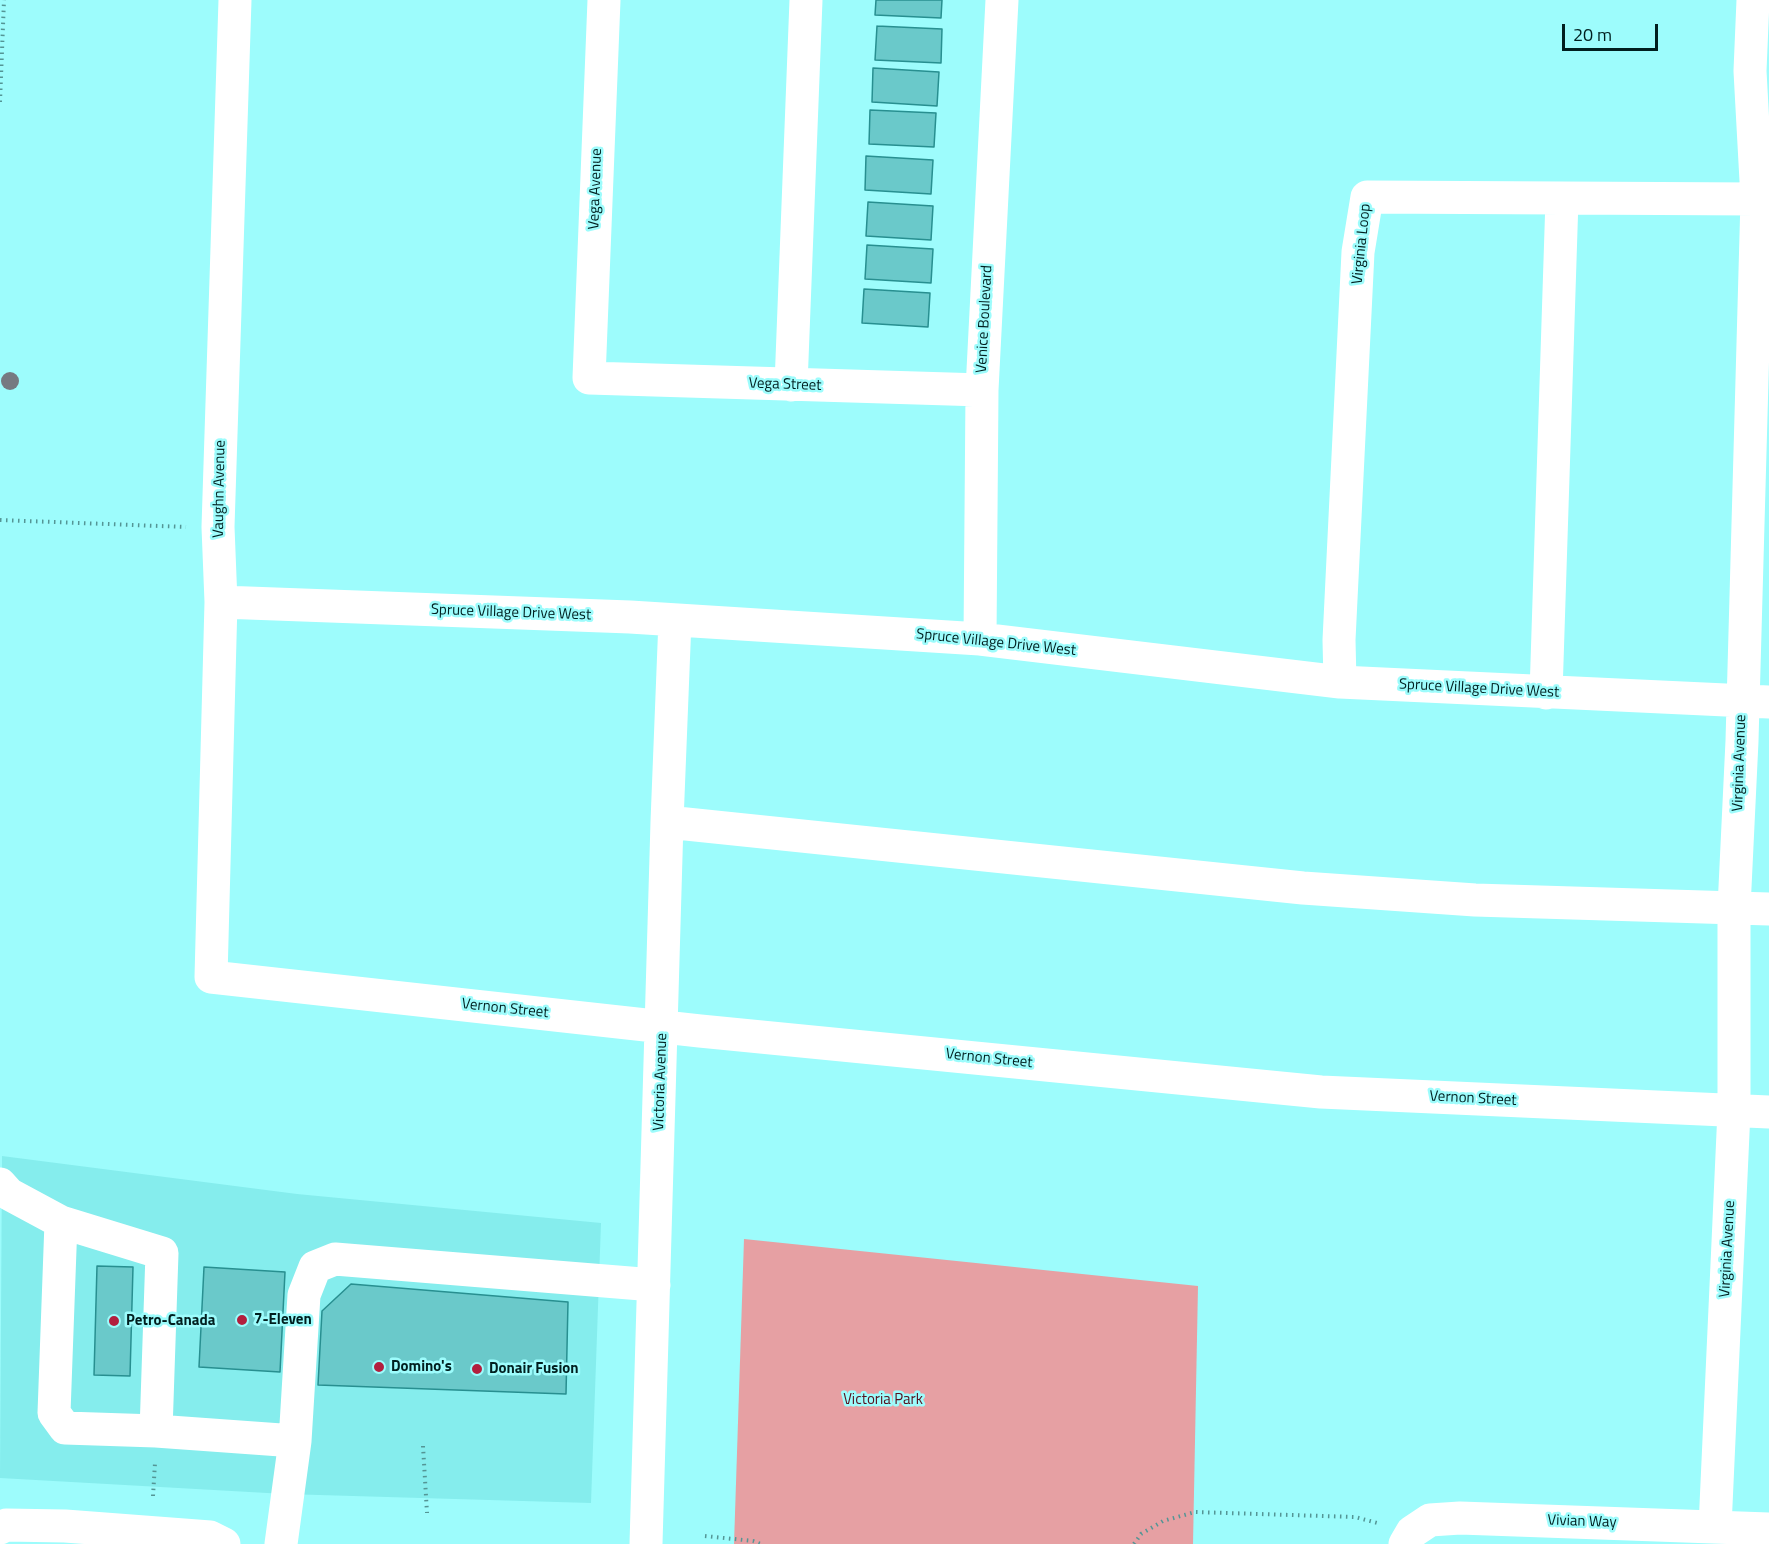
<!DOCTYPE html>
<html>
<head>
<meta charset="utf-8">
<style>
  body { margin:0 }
  #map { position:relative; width:1769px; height:1544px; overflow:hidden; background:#9dfcfc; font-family:"Titillium Web",sans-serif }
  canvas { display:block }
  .scale { position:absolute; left:1562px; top:24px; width:96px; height:27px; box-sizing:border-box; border:3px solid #011f1f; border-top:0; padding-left:8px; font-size:18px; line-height:21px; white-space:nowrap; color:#011f1f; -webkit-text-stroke:4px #9dfcfc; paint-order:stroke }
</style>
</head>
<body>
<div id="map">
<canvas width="1769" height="1544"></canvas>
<div class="scale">20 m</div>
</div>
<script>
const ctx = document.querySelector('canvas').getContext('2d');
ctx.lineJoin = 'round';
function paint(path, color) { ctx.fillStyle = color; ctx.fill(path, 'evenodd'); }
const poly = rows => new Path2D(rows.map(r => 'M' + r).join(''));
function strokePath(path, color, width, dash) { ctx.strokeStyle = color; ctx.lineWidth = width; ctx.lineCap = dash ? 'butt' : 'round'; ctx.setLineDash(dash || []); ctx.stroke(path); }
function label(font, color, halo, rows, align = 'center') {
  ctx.font = font + ' "Titillium Web",sans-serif'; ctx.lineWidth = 5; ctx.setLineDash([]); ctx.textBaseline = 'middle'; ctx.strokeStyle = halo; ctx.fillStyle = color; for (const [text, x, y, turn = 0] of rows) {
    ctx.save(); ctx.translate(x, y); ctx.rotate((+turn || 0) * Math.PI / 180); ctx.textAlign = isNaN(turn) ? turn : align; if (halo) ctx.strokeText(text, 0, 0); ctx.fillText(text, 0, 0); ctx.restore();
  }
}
const built = poly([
  [2,1156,297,1194,601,1223,591,1503,285,1494,0,1478]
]);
const green = poly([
  [744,1239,1198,1286,1193,1544,734,1544]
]);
const building = poly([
  [876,0,942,0,941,18,875,15,876,0],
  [877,26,942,29,941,63,875,60,877,26],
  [873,68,939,72,937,106,872,102,873,68],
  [870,110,936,113,934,147,869,144,870,110],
  [866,156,933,160,931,194,865,190,866,156],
  [868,202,933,206,931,240,866,236,868,202],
  [867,245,933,249,931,283,865,279,867,245],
  [864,289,930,293,928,327,862,323,864,289],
  [97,1266,133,1267,130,1376,94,1375,97,1266],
  [204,1267,285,1272,280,1372,199,1367,204,1267],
  [351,1284,568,1302,566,1394,318,1385,322,1311,351,1284]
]);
const path = poly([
  [0,102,4,0],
  [0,520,186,527],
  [423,1446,427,1513],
  [153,1496,155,1463],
  [705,1536,753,1541,761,1544],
  [1134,1544,1141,1534,1163,1521,1195,1512,1355,1517,1381,1524]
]);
const minor = poly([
  [235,0,218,527,221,602,211,977,700,1031,1321,1092,1769,1112],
  [604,0,589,378,982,390],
  [791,385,806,0],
  [221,602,630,617,980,639,1340,682,1769,702],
  [980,639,982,390,1002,0],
  [1340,682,1339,640,1358,252,1367,197,1757,199],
  [1546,693,1562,199],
  [667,822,1303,888,1475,900,1769,909],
  [0,1184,9,1194,61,1222,162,1253,156,1431],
  [61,1222,54,1413,65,1428,156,1431,295,1441,281,1544],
  [295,1441,304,1295,315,1267,335,1259,654,1285],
  [1715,1527,1734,1111,1734,908,1742,741,1757,199,1750,71,1753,0],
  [0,1528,6,1525,65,1526,210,1537,224,1544],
  [646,1544,667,822,675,620],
  [1405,1544,1412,1532,1430,1520,1460,1518,1769,1529]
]);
const trees = [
  [10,381]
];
const markers = [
  [242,1320,6,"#b21f3e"],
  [114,1321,6,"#b21f3e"],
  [379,1367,6,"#b21f3e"],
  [477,1369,6,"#b21f3e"]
];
const streetNames = [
  ["Vega Avenue",596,189,-88],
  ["Virginia Loop",1362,244,-84],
  ["Venice Boulevard",985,319,-87],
  ["Vega Street",785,385,2],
  ["Vaughn Avenue",220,489,-89],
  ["Spruce Village Drive West",511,613,2],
  ["Spruce Village Drive West",996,643,6],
  ["Spruce Village Drive West",1479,689,3],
  ["Virginia Avenue",1740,763,-88],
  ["Vernon Street",505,1009,6],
  ["Vernon Street",989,1059,6],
  ["Victoria Avenue",661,1082,-88],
  ["Vernon Street",1473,1099,3],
  ["Virginia Avenue",1728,1249,-87],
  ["Vivian Way",1582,1522,2]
];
const poiNames = [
  ["7-Eleven",254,1320],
  ["Petro-Canada",126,1321],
  ["Domino's",391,1367],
  ["Donair Fusion",489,1369]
];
const parkNames = [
  ["Victoria Park",883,1400]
];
paint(built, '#85eded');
paint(green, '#e6a0a3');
paint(building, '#6ac9ca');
strokePath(building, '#288f90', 1.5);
strokePath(path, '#549595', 4, [1.5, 4.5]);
strokePath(minor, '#fff', 33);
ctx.fillStyle = '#767a81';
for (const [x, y] of trees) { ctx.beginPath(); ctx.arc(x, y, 9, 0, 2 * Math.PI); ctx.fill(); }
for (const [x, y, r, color] of markers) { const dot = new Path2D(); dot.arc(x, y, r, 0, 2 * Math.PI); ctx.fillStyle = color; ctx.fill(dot); strokePath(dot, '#9dfcfc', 2); }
label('15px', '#011f1f', '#9dfcfc', streetNames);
label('bold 15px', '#011f1f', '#9dfcfc', poiNames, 'left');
label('15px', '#560f1c', '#9dfcfc', parkNames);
</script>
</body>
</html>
